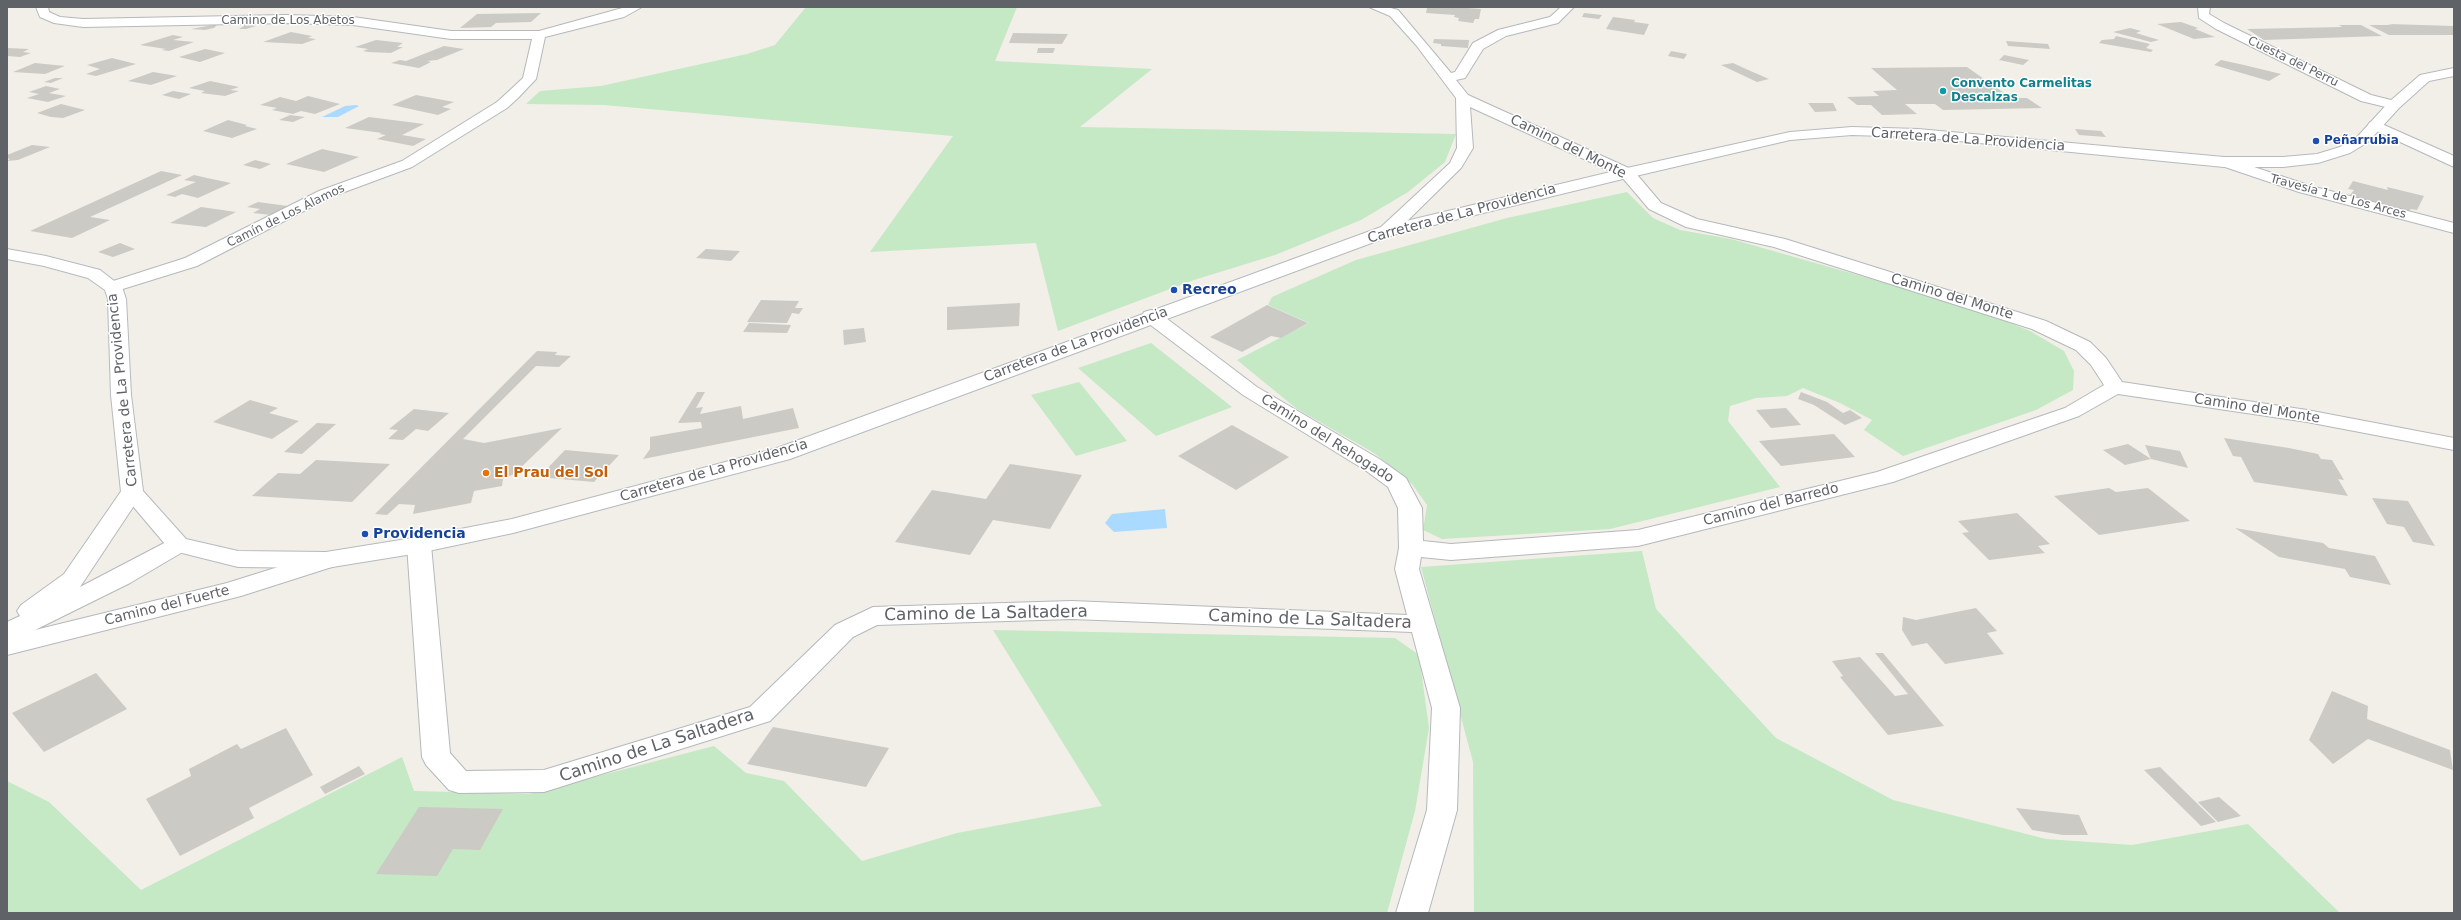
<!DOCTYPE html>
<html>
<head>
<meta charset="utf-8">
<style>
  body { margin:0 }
  #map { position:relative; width:2461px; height:920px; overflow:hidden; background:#f1efe8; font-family:"DejaVu Sans",sans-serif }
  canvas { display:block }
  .frame { position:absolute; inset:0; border:8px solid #5f6368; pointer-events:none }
</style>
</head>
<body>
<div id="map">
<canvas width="2461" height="920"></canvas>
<div class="frame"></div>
</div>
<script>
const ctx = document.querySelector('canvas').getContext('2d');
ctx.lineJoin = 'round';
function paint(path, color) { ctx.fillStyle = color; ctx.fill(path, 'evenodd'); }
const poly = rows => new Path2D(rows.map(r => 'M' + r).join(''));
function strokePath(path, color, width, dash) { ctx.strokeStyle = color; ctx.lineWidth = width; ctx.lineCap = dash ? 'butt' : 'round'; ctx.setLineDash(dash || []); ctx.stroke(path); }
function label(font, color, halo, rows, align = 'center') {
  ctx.font = font + ' "DejaVu Sans",sans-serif'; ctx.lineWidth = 3; ctx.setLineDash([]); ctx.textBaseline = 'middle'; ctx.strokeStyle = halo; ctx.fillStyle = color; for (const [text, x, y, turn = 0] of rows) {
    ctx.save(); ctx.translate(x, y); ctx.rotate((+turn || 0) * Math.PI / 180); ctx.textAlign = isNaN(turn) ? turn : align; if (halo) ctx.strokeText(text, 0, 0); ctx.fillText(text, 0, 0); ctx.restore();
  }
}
const green = poly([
  [806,7,1017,7,995,61,1152,69,1080,127,1456,134,1445,162,1408,192,1361,220,1275,255,1194,280,1058,331,1036,243,870,252,953,136,604,105,526,104,540,91,601,86,747,54,775,45],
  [1627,192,1653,218,1680,230,1731,239,1970,307,2030,331,2064,351,2074,371,2073,390,2036,410,1903,456,1864,430,1872,420,1840,403,1803,388,1787,396,1756,398,1730,406,1728,421,1780,487,1610,529,1442,539,1423,530,1427,505,1412,484,1374,453,1297,409,1237,360,1309,323,1268,305,1272,297,1356,260,1507,218],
  [1151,343,1232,407,1156,436,1078,368],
  [1079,382,1127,441,1076,456,1031,395],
  [1642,551,1656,609,1776,738,1893,800,2046,839,2132,845,2248,824,2340,913,1474,913,1473,762,1421,567],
  [993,630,1395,638,1419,655,1429,728,1415,811,1387,913,7,913,7,781,49,802,141,890,402,757,414,791,529,794,714,746,746,773,784,781,862,861,957,833,1102,806]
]);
const water = poly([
  [356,105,359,106,338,117,322,117,345,106],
  [1165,509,1167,528,1114,532,1105,523,1112,514]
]);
const building = poly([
  [1434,7,1453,7,1481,9,1479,19,1475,19,1473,23,1458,21,1459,18,1454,17,1455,15,1426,13,1427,8],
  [541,13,531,22,496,23,491,27,460,28,477,14],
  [1584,13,1602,15,1599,19,1582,17],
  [1613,17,1635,20,1634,22,1649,24,1644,35,1606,29],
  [258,22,253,25,256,26,246,29,239,29,244,26,244,23],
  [2181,22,2198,28,2195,29,2215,37,2194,39,2157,24],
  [218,24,214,28,205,30,191,29],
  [2388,24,2454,26,2454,35,2389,35,2369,25,2392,25],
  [2339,25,2361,25,2382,36,2264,40,2247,29,2342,27],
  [2130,28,2141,31,2136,33,2159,40,2151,42,2113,32],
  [291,32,312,36,308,38,316,39,302,44,263,42],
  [1013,33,1068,34,1062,44,1009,43],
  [173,35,183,37,173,40,194,42,169,51,161,50,166,49,140,45],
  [2116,36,2150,44,2146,48,2153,50,2151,52,2099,43,2102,40,2114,39],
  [1434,39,1469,40,1468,48,1441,46,1441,44,1433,43],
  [376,40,403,43,397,47,403,47,391,53,368,52,363,51,368,49,355,47],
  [2006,41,2048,44,2050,49,2008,46],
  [444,46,464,49,437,60,427,61,431,62,419,68,391,63,400,60,406,61],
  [7,48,29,49,23,52,31,53,20,57,7,56],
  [1038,48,1055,48,1053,53,1037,53],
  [205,49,225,53,200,62,179,57],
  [1671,51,1687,54,1684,59,1668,56],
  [2004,55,2029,60,2023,65,1999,60],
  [112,58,136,64,96,76,86,74,100,69,87,65],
  [2221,60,2244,65,2281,74,2269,81,2214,65],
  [35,63,65,66,45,74,13,72],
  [1733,63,1746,69,1769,79,1757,82,1721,65],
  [1967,67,2011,98,2027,98,2042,108,1943,110,1935,104,1905,104,1917,114,1882,115,1871,105,1857,105,1847,97,1879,96,1873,91,1897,90,1871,68],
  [153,72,177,76,151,85,128,81],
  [55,78,63,78,51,83,44,82],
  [210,81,239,87,230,90,239,91,225,96,201,93,205,91,189,88],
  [46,86,60,89,49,93,66,96,48,102,27,98,39,94,29,92],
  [173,91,191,94,179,99,162,95],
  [416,95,454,102,442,107,451,109,438,115,392,105],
  [308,96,340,104,315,114,301,111,293,114,272,110,277,108,260,105,280,97,296,101],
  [1808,103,1833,103,1837,111,1815,112],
  [61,104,85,110,63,118,51,117,37,113],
  [290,115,305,117,293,122,279,120],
  [369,117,424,124,402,135,426,139,413,146,377,139,386,135,379,134,382,133,345,128],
  [228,120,247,125,245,126,257,129,232,138,203,131],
  [2075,129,2101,131,2106,137,2079,135],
  [32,145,50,147,18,160,7,161,10,159,7,158,7,155],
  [322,149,359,157,324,172,286,164],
  [255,160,271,164,260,169,243,165],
  [161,171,182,175,90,217,110,220,72,238,30,231],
  [194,175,207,178,231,183,198,198,182,194,175,197,166,195,196,182,184,180],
  [2353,181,2388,190,2387,187,2424,196,2417,210,2411,209,2409,211,2350,195,2354,190,2348,189],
  [258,202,288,206,271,215,253,213,260,209,247,207],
  [201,207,236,212,206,227,170,223],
  [120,243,135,249,113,257,98,252],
  [706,249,740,251,731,261,696,258],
  [761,300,799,301,795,308,803,308,799,314,792,313,787,323,747,322],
  [1020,303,1019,326,947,330,947,307],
  [1267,305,1308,323,1281,338,1271,336,1242,352,1210,337],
  [749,323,791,325,787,333,743,332],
  [864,328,866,342,844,345,843,330],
  [537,351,557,352,555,355,571,356,559,367,536,366,463,439,484,443,562,428,514,474,503,479,502,486,474,491,471,503,413,514,415,505,399,504,387,515,375,514],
  [697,392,705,392,696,408,703,407,700,414,741,406,743,419,793,408,799,428,643,459,650,449,650,437,702,428,701,422,678,423],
  [1801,392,1827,402,1843,413,1850,410,1862,418,1845,425,1814,405,1798,399],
  [250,400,278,408,269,413,299,421,272,439,213,422],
  [1786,408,1801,425,1771,428,1756,410],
  [414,409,449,413,428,431,416,429,403,440,388,439,398,430,389,429],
  [317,423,336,424,302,454,284,452],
  [1232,425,1289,457,1236,490,1178,456],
  [1834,434,1855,457,1781,466,1759,441],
  [2224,438,2289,448,2318,454,2321,459,2332,460,2344,480,2338,479,2348,496,2254,482,2241,457,2233,456],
  [2128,444,2151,459,2145,445,2180,451,2188,468,2151,459,2125,465,2103,450],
  [565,450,619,455,594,482,539,477],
  [316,460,390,464,352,502,252,496,278,473,300,474],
  [1010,464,1082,475,1050,529,993,520,970,555,895,542,932,490,986,499],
  [2109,488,2116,492,2148,488,2190,521,2099,535,2054,496],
  [2372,498,2408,501,2435,546,2413,542,2404,527,2387,524],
  [2017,513,2050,544,2038,546,2045,553,1989,560,1962,533,1969,532,1958,521],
  [2235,528,2323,543,2329,548,2375,556,2391,585,2350,577,2345,569,2279,557],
  [1976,608,1997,631,1987,633,2004,654,1945,664,1927,643,1912,646,1902,630,1903,617,1916,620],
  [1875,653,1883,653,1944,726,1888,735,1840,677,1843,676,1832,661,1860,657,1895,696,1908,694],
  [96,673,127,709,44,752,12,713],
  [2332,691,2368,706,2367,719,2450,750,2453,770,2368,739,2333,764,2309,740],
  [773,727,889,748,866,787,747,764],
  [286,728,313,775,249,808,254,818,180,856,146,799,191,776,189,769,237,744,241,749],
  [359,766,365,774,325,794,320,787],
  [2160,767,2216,822,2201,826,2144,770],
  [2219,797,2241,816,2218,822,2198,802],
  [419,807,503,809,480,850,453,849,437,876,376,874],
  [2016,808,2079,815,2088,835,2063,835,2032,830]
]);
const street = poly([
  [36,7,48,7,49,12,60,17,83,19,286,15,353,17,451,31,539,31,626,7,642,7,624,17,545,37,536,79,518,98,507,108,412,167,331,197,197,266,113,292,107,291,104,287,107,283,185,258,319,191,402,161,497,102,508,92,523,78,532,39,451,39,353,25,286,23,83,27,54,23,40,17,36,7],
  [1369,7,1387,7,1398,10,1451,73,1455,72,1473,43,1498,30,1550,17,1561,7,1574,7,1558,23,1506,36,1483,49,1465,78,1456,80,1468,95,1633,170,1661,203,1697,219,1785,239,2046,321,2090,342,2106,358,2122,382,2307,410,2454,438,2454,450,2307,422,2118,394,2079,416,1893,482,1638,546,1451,560,1421,557,1419,569,1460,708,1457,810,1428,913,1396,913,1427,810,1432,708,1412,632,1072,619,877,625,853,637,770,721,544,792,459,793,449,790,426,765,422,757,407,545,411,540,419,537,427,540,431,545,450,753,466,771,544,770,750,707,835,625,873,607,1072,601,1407,615,1395,569,1399,548,1398,508,1388,487,1365,470,1243,395,1144,320,1142,316,1144,312,1151,310,1158,312,1257,387,1381,460,1406,478,1422,508,1423,541,1451,544,1638,530,1877,472,2065,408,2104,385,2091,365,2076,350,2032,329,1774,247,1686,227,1649,209,1621,176,1470,107,1473,148,1461,168,1393,235,1381,235,1379,231,1381,227,1450,163,1457,148,1456,98,1416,45,1390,16,1369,7],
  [2198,7,2210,7,2209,14,2224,23,2371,95,2399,102,2401,105,2394,109,2361,101,2216,29,2199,18,2198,7],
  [2375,121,2454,156,2454,167,2370,128,2368,125,2370,122,2375,121],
  [2224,157,2311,186,2454,223,2454,233,2299,192,2219,165,2216,162,2224,157],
  [132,485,140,487,143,492,80,587,170,540,178,537,186,540,190,545,186,550,130,583,35,630,227,583,326,552,335,554,338,560,335,566,241,596,7,655,7,622,20,616,17,611,21,605,64,574,124,487,132,485]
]);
const secondary = poly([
  [2454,68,2454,76,2429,81,2399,108,2368,142,2350,153,2318,163,2283,167,2224,167,1918,137,1852,135,1790,140,1627,178,1393,235,790,459,513,533,419,553,326,568,238,567,170,550,121,492,111,395,108,299,105,290,88,278,44,266,7,259,7,249,46,256,100,270,122,287,126,299,131,395,143,491,186,539,238,551,326,552,419,537,512,519,774,449,1381,227,1627,168,1790,132,1852,127,1918,129,2224,157,2283,157,2317,154,2340,147,2358,136,2389,102,2420,75,2454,68]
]);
const markers = [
  [1943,91,4,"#0f9aa8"],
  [2316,141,4,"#1a4fb4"],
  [1174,290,4,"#1a4fb4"],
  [486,473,4,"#e8710a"],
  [365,534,4,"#1a4fb4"]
];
const farStreetnames = [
  ["Camino de Los Abetos",288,21],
  ["Cuesta del Perru",2293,62,26],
  ["Travesía 1 de Los Arces",2338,197,15],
  ["Camín de Los Álamos",286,216,-26]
];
const farCulturenames = [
  ["Convento Carmelitas",1951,84],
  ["Descalzas",1951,98]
];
const farTransitnames = [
  ["Peñarrubia",2324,141]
];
const streetNames = [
  ["Carretera de La Providencia",1968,140,4],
  ["Camino del Monte",1568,147,26],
  ["Carretera de La Providencia",1462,214,-15],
  ["Camino del Monte",1952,297,17],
  ["Carretera de La Providencia",1076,345,-20],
  ["Carretera de La Providencia",123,390,-96],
  ["Camino del Monte",2257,409,9],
  ["Camino del Rehogado",1327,439,32],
  ["Carretera de La Providencia",714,471,-16],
  ["Camino del Barredo",1771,505,-14],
  ["Camino del Fuerte",167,606,-14]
];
const transitNames = [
  ["Recreo",1182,290],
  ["Providencia",373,534]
];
const foodNames = [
  ["El Prau del Sol",494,473]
];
const nearStreetnames = [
  ["Camino de La Saltadera",986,614,-1],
  ["Camino de La Saltadera",1310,620,2],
  ["Camino de La Saltadera",657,746,-18]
];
paint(green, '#c5e8c5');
paint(water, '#aadaff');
paint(building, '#cccac5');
strokePath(street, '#b5b8bc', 2);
strokePath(secondary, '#b6babf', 2);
paint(street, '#fff');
paint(secondary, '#fff');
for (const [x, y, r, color] of markers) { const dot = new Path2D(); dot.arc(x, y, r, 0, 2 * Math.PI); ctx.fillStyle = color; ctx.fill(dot); strokePath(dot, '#fff', 1.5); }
label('12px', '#5f6368', '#fff', farStreetnames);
label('bold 12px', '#0d838f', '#fff', farCulturenames, 'left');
label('bold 12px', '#164399', '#fff', farTransitnames, 'left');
label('14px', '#5f6368', '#fff', streetNames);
label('bold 14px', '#164399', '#fff', transitNames, 'left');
label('bold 14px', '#c56008', '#fff', foodNames, 'left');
label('17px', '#5f6368', '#fff', nearStreetnames);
</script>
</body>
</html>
